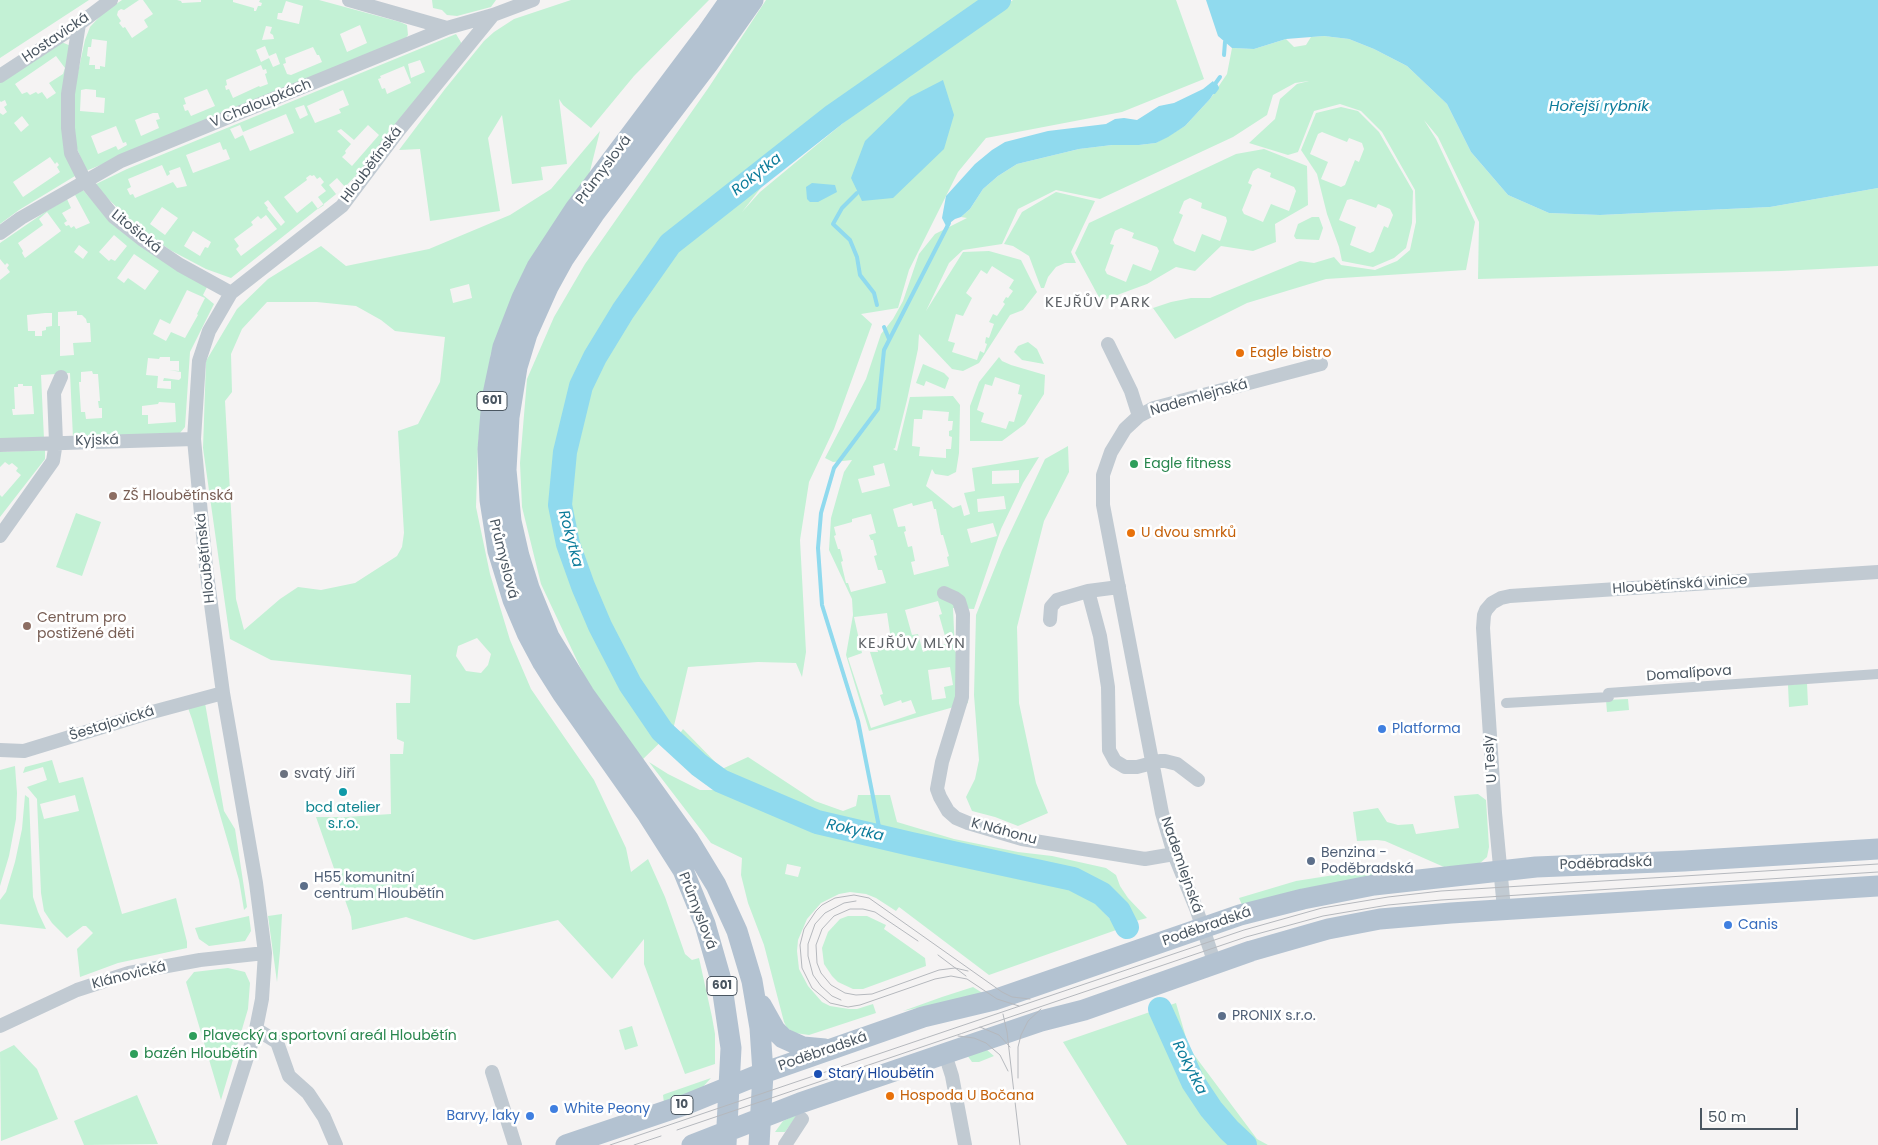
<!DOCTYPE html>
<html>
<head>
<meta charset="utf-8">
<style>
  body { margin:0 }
  #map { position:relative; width:1878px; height:1145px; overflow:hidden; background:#f5f3f3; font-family:Poppins,sans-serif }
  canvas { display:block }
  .scale { position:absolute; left:1700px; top:1108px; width:98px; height:22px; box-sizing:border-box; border:2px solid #4a5661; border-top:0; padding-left:6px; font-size:15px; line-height:18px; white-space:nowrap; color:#4a5661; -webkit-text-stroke:4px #fff; paint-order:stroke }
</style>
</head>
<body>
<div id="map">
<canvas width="1878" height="1145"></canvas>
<div class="scale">50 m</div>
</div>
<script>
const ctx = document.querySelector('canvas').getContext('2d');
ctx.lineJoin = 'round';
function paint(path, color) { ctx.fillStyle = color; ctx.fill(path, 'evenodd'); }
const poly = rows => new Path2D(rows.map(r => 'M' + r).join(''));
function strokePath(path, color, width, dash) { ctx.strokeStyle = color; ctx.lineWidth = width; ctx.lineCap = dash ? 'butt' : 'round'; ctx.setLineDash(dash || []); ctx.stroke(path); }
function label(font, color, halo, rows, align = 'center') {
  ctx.font = font + ' Poppins,sans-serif'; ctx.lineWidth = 5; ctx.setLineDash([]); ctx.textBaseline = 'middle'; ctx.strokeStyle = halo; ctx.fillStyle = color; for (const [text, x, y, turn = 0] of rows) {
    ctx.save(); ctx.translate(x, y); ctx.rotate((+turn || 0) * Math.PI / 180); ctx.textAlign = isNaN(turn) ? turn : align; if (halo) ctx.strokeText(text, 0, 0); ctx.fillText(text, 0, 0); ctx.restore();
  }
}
const green = poly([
  [0,0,89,0,0,58],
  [122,0,139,0,124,10,121,9,118,11,117,15,121,21,119,23,123,28,125,27,132,38,148,27,144,20,153,14,143,0,177,0,181,1,182,3,201,2,201,0,233,0,233,2,254,8,254,11,256,11,258,6,261,6,262,3,259,2,260,0,319,0,400,22,407,25,408,35,405,39,86,171,76,146,74,117,75,86,85,40,90,27,103,13],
  [286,1,303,6,299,24,277,19,278,13,282,13],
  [360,25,367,43,347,52,340,34],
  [266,26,272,27,270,33,273,35,274,39,262,40],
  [92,39,107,41,105,67,100,66,100,69,95,69,95,65,89,65,90,57,87,56,88,47,91,47],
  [265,46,269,56,276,53,280,64,273,67,269,58,261,62,256,50],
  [313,47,317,55,319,55,322,62,291,75,287,74,283,64,286,63,285,58],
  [261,65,263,70,266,69,267,73,265,74,268,84,260,87,259,86,233,98,229,89,226,90,225,86,227,85,226,80],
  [86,89,96,90,96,97,105,98,104,113,80,111,81,90],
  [207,89,215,106,191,116,188,110,185,111,183,105,186,104,184,98],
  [153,113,158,113,160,119,156,120,159,128,141,136,135,120],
  [116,126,123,143,126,142,127,145,118,150,116,146,98,154,91,136],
  [432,0,496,0,491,7,457,16,447,15,442,10,433,8],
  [571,0,709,0,634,76,591,128,563,105,559,99,567,164,541,167,543,180,512,184,502,115,488,138,500,211,430,221,420,149,399,150,445,89,484,41,494,32,514,19],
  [766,0,987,0,907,52,814,120,742,212,760,192,878,94,1013,0,1176,0,1204,79,1122,112,986,138,958,172,909,270,898,308,861,314,872,324,834,429,809,482,800,540,806,652,802,677,796,663,758,662,688,667,673,730,642,760,590,688,541,584,522,507,520,463,527,379,554,317,585,264,709,87],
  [456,34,462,44,373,157,345,187,231,278,206,269,170,250,135,225,94,185,127,169],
  [420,60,425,72,411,78,408,64],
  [404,66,411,83,387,94,385,88,382,89,378,79,381,78,380,76],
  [343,90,349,105,339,109,341,113,315,123,307,106],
  [304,105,308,115,300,119,295,108],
  [286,114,294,133,250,151,243,135,235,139,230,129,240,125,243,132],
  [368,125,379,135,352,166,342,157,346,153,345,151,351,144,337,131,341,129,354,140],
  [220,142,223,150,226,149,230,159,193,173,186,155],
  [162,165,167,176,170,174,169,171,180,167,187,186,177,188,173,182,135,198,133,194,130,195,127,189,131,187,128,179],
  [310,175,312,176,314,175,317,179,320,177,324,182,321,185,326,191,318,197,324,205,318,209,312,201,297,213,284,197,307,180,306,178],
  [337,178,345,187,336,194,329,185],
  [268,200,285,222,281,226,267,209,268,208,264,203],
  [162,207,178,218,165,235,150,224],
  [266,215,277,229,241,256,236,249,239,246,234,239,253,225,251,222,258,216,261,219],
  [193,231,211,242,208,248,205,247,200,256,184,246],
  [1324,36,1349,39,1374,49,1407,66,1447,104,1471,152,1508,195,1549,213,1600,215,1770,207,1878,188,1878,266,1781,271,1478,279,1479,222,1438,137,1424,120,1436,139,1475,222,1466,270,1326,279,1247,303,1175,339,1153,308,1171,302,1191,298,1210,298,1300,261,1314,263,1334,257,1341,265,1375,270,1397,261,1410,250,1416,222,1415,190,1382,132,1361,111,1340,104,1314,111,1298,152,1288,155,1249,143,1275,119,1280,99,1297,84,1309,81,1295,83,1273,95,1267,115,1233,137,1100,199,1056,190,1018,209,1002,244,963,250,949,263,926,311,963,252,989,251,1021,260,1037,292,1023,310,1010,315,979,363,963,371,952,369,919,334,918,349,907,400,895,448,893,449,897,451,910,397,953,396,960,405,959,453,956,472,948,476,935,474,932,469,926,486,953,508,961,505,964,516,970,514,964,493,975,491,972,468,1039,457,1023,483,1001,529,974,609,953,608,955,652,969,654,968,703,869,731,846,655,853,615,852,599,829,550,831,518,844,472,852,460,833,462,825,458,866,379,881,334,893,319,903,301,919,254,935,234,967,218,961,217,970,209,983,189,998,176,1017,164,1079,149,1112,145,1139,145,1156,143,1185,126,1210,99,1227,74,1232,48,1254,49,1286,39,1294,47,1306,45,1311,37],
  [992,266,1014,280,1009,288,1013,291,1008,298,1006,297,1003,302,1005,304,997,316,993,314,989,322,994,324,989,338,986,337,985,343,987,344,984,353,980,351,977,360,952,352,955,343,948,341,956,314,963,316,972,298,966,293,981,270,987,274],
  [923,410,949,412,948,421,953,421,952,430,949,431,949,436,952,437,951,449,946,449,946,458,919,456,920,447,912,446,914,419,922,419],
  [884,463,890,486,862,493,858,479,875,475,873,466],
  [1019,470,1019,483,992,484,992,471],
  [1004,496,1006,509,978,512,977,499],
  [932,501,934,509,936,509,941,535,943,535,949,556,947,557,949,566,914,575,911,562,915,561,912,546,908,547,904,532,906,531,905,526,898,527,893,509,912,503,913,506],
  [871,514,876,533,869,535,871,540,873,540,877,555,874,556,878,570,882,570,886,583,851,592,848,583,846,583,841,562,843,561,840,549,838,549,834,536,836,535,834,527,852,522,852,519],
  [993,523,997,536,971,543,967,529],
  [938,601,942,614,939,615,947,643,923,652,918,634,912,635,905,610],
  [887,613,891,640,884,640,885,646,877,647,878,652,870,652,883,694,880,695,884,706,901,700,902,703,911,700,916,713,871,728,848,658,862,653,854,617],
  [950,667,953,685,944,687,946,698,932,700,928,670],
  [59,41,71,46,75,176,19,210,0,224,0,113,3,115,7,112,4,107,7,105,5,100,1,102,0,101,0,81],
  [56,56,65,68,63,74,49,83,56,93,47,99,42,92,38,94,36,92,30,95,27,92,22,94,15,84],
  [22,116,29,125,21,132,14,123],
  [50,157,55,164,57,162,59,165,57,167,60,172,23,197,13,182],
  [1341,107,1358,111,1379,132,1413,191,1412,223,1406,248,1394,258,1373,267,1342,261,1339,247,1327,214,1317,174,1301,150,1316,113],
  [1322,132,1347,142,1349,138,1362,143,1364,149,1359,162,1355,160,1345,185,1341,187,1321,179,1328,162,1310,154,1318,134],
  [1351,199,1376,208,1378,204,1390,209,1393,215,1388,228,1384,226,1374,251,1370,253,1350,245,1356,227,1339,220,1347,200],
  [600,131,588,179,491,353,478,443,476,507,490,574,510,640,531,689,594,780,626,848,631,872,648,859,665,897,685,954,692,960,699,958,712,1017,715,1034,715,1064,685,1074,644,964,644,939,612,979,558,920,474,940,406,917,352,930,351,917,316,817,346,817,391,814,390,754,403,754,404,742,397,739,396,703,410,703,411,675,271,660,230,639,203,448,206,361,237,309,268,279,321,246,346,266,429,249,510,215,551,189],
  [469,284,472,298,453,303,450,289],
  [267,302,317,302,356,306,381,320,395,331,445,337,440,382,418,424,398,431,404,533,402,547,397,556,355,583,321,590,298,587,280,599,244,630,236,599,225,401,232,392,231,354,242,329],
  [477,638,491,654,488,665,481,673,466,671,456,656,458,646],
  [1264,149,1307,166,1308,205,1275,224,1276,242,1253,251,1221,246,1195,271,1176,267,1147,284,1101,301,1075,253,1089,223,1236,154],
  [1258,168,1271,173,1270,177,1294,187,1296,191,1289,211,1271,204,1263,222,1244,214,1242,210,1252,185,1248,183,1253,171],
  [1190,198,1202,203,1201,208,1226,217,1227,221,1220,241,1202,234,1195,252,1175,244,1173,240,1183,215,1179,213,1184,201],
  [1121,228,1134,233,1132,238,1157,247,1159,251,1151,271,1133,264,1126,282,1107,274,1105,270,1114,245,1110,244,1115,231],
  [83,190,104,214,209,283,203,295,214,304,190,352,185,427,180,433,73,438,70,373,41,375,44,439,0,440,0,280,10,272,7,268,9,265,7,263,5,265,0,259,0,243,48,210,67,199,71,208,62,213,67,221,64,223,66,226,69,225,71,228,74,226,76,229,90,223,75,195],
  [47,212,61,231,25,258,22,253,23,251,18,243,43,225,39,219],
  [114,235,127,246,115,261,111,259,109,261,99,252],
  [79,245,88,252,83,259,74,252],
  [134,254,159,271,145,290,128,278,124,283,117,278],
  [187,290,205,298,197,314,198,315,185,338,171,332,166,341,153,334,160,319,170,324],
  [77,311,77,315,82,315,86,319,87,323,90,323,91,342,73,343,74,355,60,356,60,326,58,326,58,312],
  [45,313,52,313,52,326,46,327,46,330,42,331,42,336,35,336,35,331,28,331,27,315],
  [160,357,170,357,170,361,179,361,179,371,169,370,181,372,181,378,179,380,164,378,163,381,171,381,171,389,157,388,158,376,146,375,148,358,159,359],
  [92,371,93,374,98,374,100,401,98,401,99,408,102,408,102,418,86,419,85,412,81,412,79,382,81,382,81,372],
  [18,384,23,384,23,386,32,386,34,414,13,415,12,409,15,409,14,387,18,387],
  [159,402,175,403,176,422,148,424,148,415,142,415,142,406,158,404],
  [1056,192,1095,201,1071,252,1076,263,1065,263,1056,267,1048,277,1044,288,1041,288,1029,256,1013,246,1004,244,1022,212],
  [1312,217,1319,217,1323,228,1319,240,1296,239,1294,236,1298,224],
  [1028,342,1037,349,1044,364,1022,360,1014,352,1018,346],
  [999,357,1002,361,1011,365,1045,375,1044,394,1025,424,1002,441,970,441,970,406,979,382],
  [995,377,1020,385,1018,394,1022,395,1014,422,1009,421,1006,429,981,422,984,413,977,410,985,384,992,386],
  [923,364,944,373,949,378,945,389,926,381,924,386,916,383],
  [1068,446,1069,472,1044,521,1017,627,1019,703,1036,783,1048,813,1018,826,995,817,972,811,966,797,975,779,979,760,974,695,976,615,1002,550,1045,459],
  [45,450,45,459,0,517,0,495,2,497,21,475,16,471,18,468,12,463,9,465,5,462,0,467,0,452],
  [76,513,101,522,82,576,56,567],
  [1807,683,1808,705,1789,707,1788,685],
  [1628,699,1629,710,1607,712,1606,700],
  [205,703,224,811,235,829,247,907,244,910,239,880,192,719,188,708],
  [683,729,722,769,748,757,815,801,843,811,856,806,858,795,890,795,897,822,954,839,1018,852,1052,856,1106,868,1116,875,1120,886,1128,898,1147,918,1132,922,1120,901,1094,884,1061,869,895,836,836,822,738,785,711,770,678,736],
  [52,760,59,783,83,777,122,914,176,898,187,942,187,948,118,963,80,977,77,949,93,933,86,926,83,926,67,938,52,923,44,911,41,893,37,799,27,787,47,780,43,767,23,773,25,767],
  [75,795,79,811,44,819,40,804],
  [649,762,668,774,700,790,721,790,797,820,866,840,1063,884,1090,897,1119,929,989,975,899,907,896,911,876,898,866,894,850,892,839,894,821,903,807,919,798,940,797,951,799,969,808,986,822,1002,830,1006,849,1009,857,1009,873,1004,876,1013,809,1035,795,1033,787,1028,784,1022,764,945,748,903,741,875,742,858,711,843],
  [787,864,801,867,798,877,785,874],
  [15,766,17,793,16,819,9,856,0,886,0,770],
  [1478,794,1486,800,1489,847,1487,857,1479,864,1444,867,1385,841,1377,840,1357,841,1353,812,1378,808,1387,822,1398,825,1413,824,1416,834,1459,828,1454,796],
  [25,795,29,798,33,897,38,912,46,929,0,924,0,900,6,892,15,862,22,829],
  [1404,864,1407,871,1242,905,1239,898,1296,881],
  [282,914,280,951,277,982,268,916],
  [249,916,251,931,245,941,209,946,199,939,195,928],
  [848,916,867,916,886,925,884,929,925,958,926,966,863,989,853,989,838,982,832,976,824,964,822,948,828,932,840,919],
  [228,968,245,972,250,983,248,1009,221,1100,186,982,194,972],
  [973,987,984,994,903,1011,942,997],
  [1176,1003,1189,1048,1257,1139,1268,1145,1127,1145,1063,1042],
  [632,1026,638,1046,625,1050,619,1030],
  [14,1045,37,1069,58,1119,1,1141,0,1052],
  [987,1050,994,1056,979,1062,972,1062,967,1055],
  [711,1078,700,1090,664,1103,663,1095,665,1094],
  [137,1095,158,1144,84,1145,74,1121],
  [798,1114,785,1132,775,1132,783,1121]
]);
const water = poly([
  [1206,0,1878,0,1878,188,1770,207,1600,215,1549,213,1508,195,1471,152,1447,104,1407,66,1374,49,1349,39,1324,36,1286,39,1254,49,1232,48,1218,36],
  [943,80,954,115,944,149,893,198,862,201,851,178,865,141,910,97],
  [1213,81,1217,88,1210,99,1185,126,1168,137,1156,143,1139,145,1112,145,1079,149,1017,164,998,176,983,189,970,209,961,217,955,219,946,226,942,218,946,196,975,164,992,150,1005,142,1048,131,1106,124,1115,119,1124,118,1137,120,1159,106,1174,103,1203,89],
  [812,183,835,185,837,192,818,202,810,202,807,199,806,187]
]);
const stream = poly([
  [1224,55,1225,42],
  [1214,92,1217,88,1215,84,1220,77],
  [857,193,842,208,833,224,850,240,857,257,860,275,874,293,877,305],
  [884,327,889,339],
  [881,837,858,721,822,605,818,548,821,513,834,468,878,409,884,350,949,223]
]);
const river = poly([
  [999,0,834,115,670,244,623,311,595,357,581,386,565,452,560,505,568,544,583,586,600,626,630,684,662,731,699,765,721,781,817,822,911,844,1073,879,1102,894,1119,911,1127,927],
  [1160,1009,1193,1082,1211,1109,1229,1130,1245,1145]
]);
const pedestrian = poly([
  [1506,703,1609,697,1608,693,1878,674]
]);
const minor = poly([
  [349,0,447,28],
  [79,24,68,94,68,128,71,153,85,181,114,217,143,240,180,265,231,293],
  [0,76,79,24,111,0],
  [0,233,21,218,121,161,447,28,493,15,533,0],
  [1108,344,1131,391,1139,416],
  [0,445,194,439],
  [0,536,53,461,56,442,54,393,61,377],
  [1088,591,1100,636,1108,687,1109,750,1115,761,1125,767,1137,767,1160,761,1165,761,1177,764,1198,780],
  [944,593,955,598,959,601,963,614,962,697,942,762,937,789,940,797,948,811,956,818,968,823,1022,839,1145,859,1174,854],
  [1050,620,1051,607,1057,600,1088,591,1119,587],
  [0,750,24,751,145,714,223,693],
  [1504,909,1495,813,1483,628,1484,615,1486,610,1492,603,1501,598,1510,596,1878,572],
  [1215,964,1196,908,1174,854,1162,813,1103,505,1103,475,1111,452,1125,429,1139,416,1154,408,1321,364],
  [0,1026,77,990,129,973,200,960,265,953],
  [256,1029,277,1042,289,1076,308,1093,324,1117,336,1145],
  [945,1054,952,1076,965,1145],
  [492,1072,515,1145],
  [219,1145,256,1029,262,999,265,953,256,883,223,693,206,567,194,439,199,361,209,331,231,293,342,206,399,130,493,15],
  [785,1145,802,1119]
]);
const primary = poly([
  [753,0,708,64,594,214,564,258,548,287,527,334,517,367,509,417,506,470,511,521,519,556,529,588,549,637,584,694,688,839,716,885,737,931,752,981,760,1028,763,1073,759,1145],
  [761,1005,775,1030,783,1038,803,1047,825,1049],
  [566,1145,687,1104,763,1073,923,1017,994,1000,1240,915,1303,899,1374,885,1536,867,1684,861,1878,849],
  [692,1145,800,1103,982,1041,1041,1021,1084,1010,1251,951,1328,929,1380,919,1451,913,1878,886],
  [726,1145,731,1048,721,980,705,924,683,870,648,815,562,693,543,663,527,633,513,600,498,551,490,500,488,449,492,399,503,347,522,298,537,267,575,209,707,33,730,0]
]);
const tram = poly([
  [918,941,875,912,863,909,850,909,834,916,822,929,816,945,817,963,821,973,831,985,845,993,856,995,872,994,939,970,955,968,968,971],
  [938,955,966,976],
  [841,1000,832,996,821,986,813,975,808,956,808,944,815,924,825,913,844,903,856,901],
  [1019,1006,997,999,967,979,951,976,935,979,860,1005,848,1007,830,1003,812,988,802,968,800,945,804,929,816,911,822,905,835,898,854,895,869,898,1002,992,1012,997,1030,999],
  [1003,1014,1007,1032,1020,1145],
  [980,1027,999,1035,1010,1047],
  [958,1036,974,1038,986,1043,1000,1055,1008,1071],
  [1018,1078,1018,1047,1021,1035,1028,1021,1041,1009],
  [677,1130,1246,937,1323,916,1388,905,1441,900,1878,872],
  [610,1145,1244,930,1322,908,1388,897,1441,891,1878,864],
  [634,1145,661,1136]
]);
const markers = [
  [1240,353,5,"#e8710a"],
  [1134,464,5,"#2e9e5b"],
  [113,496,5,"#8d6e63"],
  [1131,533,5,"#e8710a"],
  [27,626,5,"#8d6e63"],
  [1382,729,5,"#3f7fe0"],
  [284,774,5,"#6b7280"],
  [343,792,5,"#0f9aa8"],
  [1311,861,5,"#5c6f8a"],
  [304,886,5,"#5c6f8a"],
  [1728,925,5,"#3f7fe0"],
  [1222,1016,5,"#5c6f8a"],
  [193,1036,5,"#2e9e5b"],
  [134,1054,5,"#2e9e5b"],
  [818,1074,5,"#1a4fb4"],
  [890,1096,5,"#e8710a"],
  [554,1109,5,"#3f7fe0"],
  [530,1116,5,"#3f7fe0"]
];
const shields = [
  [492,401,30],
  [722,986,30],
  [682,1105,22]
];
const shieldNames = [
  ["601",492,401],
  ["601",722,986],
  ["10",682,1105]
];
const streetNames = [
  ["Hostavická",56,38,-34],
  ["V Chaloupkách",261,104,-22],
  ["Hloubětínská",372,165,-53],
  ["Průmyslová",604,170,-53],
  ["Litošická",136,232,39],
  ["Nademlejnská",1199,398,-16],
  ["Kyjská",97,441,-1],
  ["Hloubětínská",206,558,-96],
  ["Průmyslová",503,559,76],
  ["Hloubětínská vinice",1680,585,-4],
  ["Domalípova",1689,674,-4],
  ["Šestajovická",112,724,-17],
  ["U Tesly",1491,759,-94],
  ["K Náhonu",1004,832,15],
  ["Poděbradská",1606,864,-2],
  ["Nademlejnská",1181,865,71],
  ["Průmyslová",697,911,69],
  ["Poděbradská",1207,927,-19],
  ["Klánovická",129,976,-14],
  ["Poděbradská",823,1052,-19]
];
const foodNames = [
  ["Eagle bistro",1250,353],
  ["U dvou smrků",1141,533],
  ["Hospoda U Bočana",900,1096]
];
const leisureNames = [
  ["Eagle fitness",1144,464],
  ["Plavecký a sportovní areál Hloubětín",203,1036],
  ["bazén Hloubětín",144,1054]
];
const educationNames = [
  ["ZŠ Hloubětínská",123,496],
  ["Centrum pro",37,618],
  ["postižené děti",37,634]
];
const shopNames = [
  ["Platforma",1392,729],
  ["Canis",1738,925],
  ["White Peony",564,1109],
  ["Barvy, laky",520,1116,"right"]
];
const worshipNames = [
  ["svatý Jiří",294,774]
];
const cultureNames = [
  ["bcd atelier",343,808],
  ["s.r.o.",343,824]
];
const serviceNames = [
  ["Benzina -",1321,853],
  ["Poděbradská",1321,869],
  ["H55 komunitní",314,878],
  ["centrum Hloubětín",314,894],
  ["PRONIX s.r.o.",1232,1016]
];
const transitNames = [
  ["Starý Hloubětín",828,1074]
];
const waterNames = [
  ["Hořejší rybník",1599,107],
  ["Rokytka",757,175,-38],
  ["Rokytka",570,539,75],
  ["Rokytka",855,831,12],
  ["Rokytka",1189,1068,63]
];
const neighbourhoodNames = [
  ["KEJŘŮV PARK",1098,303],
  ["KEJŘŮV MLÝN",912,644]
];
paint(green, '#c3f1d5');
paint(water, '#90daee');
strokePath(stream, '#90daee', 4);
strokePath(river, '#90daee', 24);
strokePath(pedestrian, '#c1cad2', 10);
strokePath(minor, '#c1cad2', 14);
strokePath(primary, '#b3c2d1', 21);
strokePath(tram, '#b5b8bd', 1);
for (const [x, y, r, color] of markers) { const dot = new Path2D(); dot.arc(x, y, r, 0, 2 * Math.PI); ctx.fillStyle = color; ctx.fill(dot); strokePath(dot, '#fff', 2); }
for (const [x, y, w] of shields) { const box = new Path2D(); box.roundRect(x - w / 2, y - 9.5, w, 19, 4); ctx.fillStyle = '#fff'; ctx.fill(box); strokePath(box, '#4a5661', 1); }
label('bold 12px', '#4a5661', null, shieldNames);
label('14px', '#4a5661', '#fff', streetNames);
label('14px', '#c56008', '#fff', foodNames, 'left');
label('14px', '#27864d', '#fff', leisureNames, 'left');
label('14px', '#785e54', '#fff', educationNames, 'left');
label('14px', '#366cbe', '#fff', shopNames, 'left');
label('14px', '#5b616d', '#fff', worshipNames, 'left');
label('14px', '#0d838f', '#fff', cultureNames);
label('14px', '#4e5e75', '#fff', serviceNames, 'left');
label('14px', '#164399', '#fff', transitNames, 'left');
label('italic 15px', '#0c7c9b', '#fff', waterNames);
ctx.letterSpacing = '1px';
label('15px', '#5f6368', '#fff', neighbourhoodNames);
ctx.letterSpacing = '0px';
</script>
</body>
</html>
